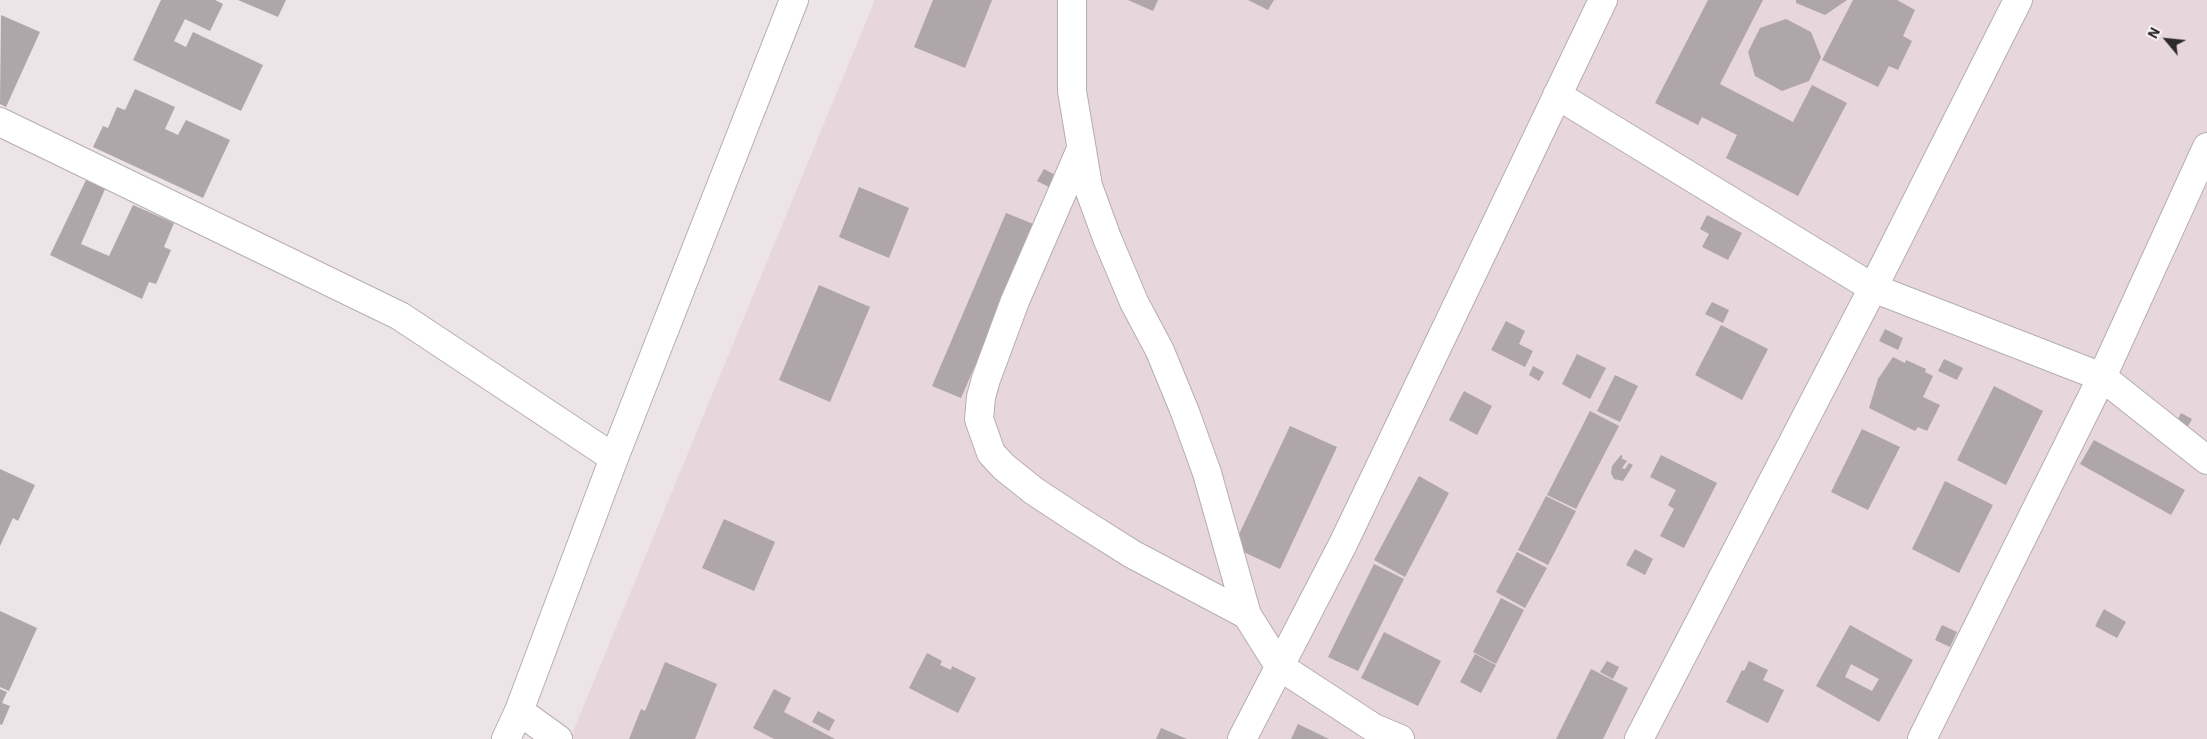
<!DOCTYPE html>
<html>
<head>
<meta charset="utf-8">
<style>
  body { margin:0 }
  #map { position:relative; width:2207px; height:739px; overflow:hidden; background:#ece4e6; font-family:"IBM Plex Sans",sans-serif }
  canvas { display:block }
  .north { position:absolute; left:2142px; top:15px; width:50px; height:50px; -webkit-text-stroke:4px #f9f1f4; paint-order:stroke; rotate:298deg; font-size:14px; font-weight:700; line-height:20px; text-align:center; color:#2d2a2b }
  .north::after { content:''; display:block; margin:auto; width:18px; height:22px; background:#2d2a2b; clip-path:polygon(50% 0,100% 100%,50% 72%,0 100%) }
</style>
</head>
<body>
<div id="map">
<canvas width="2207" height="739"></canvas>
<div class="north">N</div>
</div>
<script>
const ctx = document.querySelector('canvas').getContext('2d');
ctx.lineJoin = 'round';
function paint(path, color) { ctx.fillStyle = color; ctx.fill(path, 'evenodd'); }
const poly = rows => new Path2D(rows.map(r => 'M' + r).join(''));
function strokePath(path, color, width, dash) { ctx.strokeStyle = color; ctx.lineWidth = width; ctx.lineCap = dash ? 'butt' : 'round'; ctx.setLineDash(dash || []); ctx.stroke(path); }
const built = poly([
  [875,0,2207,0,2207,739,570,739]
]);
const building = poly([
  [161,0,215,0,223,4,210,31,185,19,174,41,186,47,193,32,263,65,241,111,133,60],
  [238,0,286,0,278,17],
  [933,0,992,0,965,68,914,47],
  [1128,0,1158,0,1153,11],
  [1248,0,1274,0,1268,10],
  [1708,0,1763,0,1720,84,1793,122,1812,85,1847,103,1798,196,1726,158,1737,135,1702,117,1698,125,1655,103],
  [1796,0,1847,0,1825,15,1796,3],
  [1853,0,1897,0,1915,10,1903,36,1912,41,1898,70,1889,66,1878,87,1822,60],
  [1,15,40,32,6,107,0,104],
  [1786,19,1811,32,1821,57,1809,81,1782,91,1755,76,1748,52,1760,28],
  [135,89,175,107,165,129,178,135,186,120,230,140,203,198,93,147,103,126,108,128,117,107,125,110],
  [1044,169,1061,178,1055,190,1037,181],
  [87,178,106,187,81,244,109,256,133,205,174,223,164,247,171,250,156,284,149,282,142,299,50,255],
  [859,187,909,208,889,258,839,237],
  [1006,213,1036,225,961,398,932,386],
  [1707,215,1742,233,1728,260,1702,247,1709,234,1700,229],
  [819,285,870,307,830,402,779,380],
  [1712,302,1729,310,1723,323,1705,314],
  [1506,321,1525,331,1519,344,1533,351,1525,367,1491,350],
  [1721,325,1768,349,1742,400,1695,375],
  [1885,329,1903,338,1898,350,1879,341],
  [1577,354,1606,368,1590,399,1562,384],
  [1893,357,1905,363,1906,360,1926,369,1925,372,1933,376,1923,397,1940,405,1927,431,1918,427,1915,431,1869,408,1878,379],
  [1944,359,1963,368,1957,380,1938,371],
  [1533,366,1544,372,1539,381,1529,375],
  [1615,375,1638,386,1620,422,1597,411],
  [1994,386,2043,411,2006,485,1957,460],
  [1464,391,1492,406,1477,435,1449,420],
  [1590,411,1619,426,1576,509,1547,495],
  [2181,413,2192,419,2184,433,2174,427],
  [1290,426,1337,447,1280,569,1233,547],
  [1862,429,1900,447,1868,510,1831,492],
  [2094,440,2185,490,2171,515,2080,464],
  [1621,455,1623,456,1621,458,1627,461,1622,468,1625,469,1629,463,1633,465,1623,481,1614,479,1611,473,1612,466],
  [1661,455,1717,483,1684,548,1660,536,1674,509,1668,505,1676,490,1650,477],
  [0,469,35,485,18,521,13,518,0,546],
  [1419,476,1449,493,1405,577,1374,560],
  [1945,481,1993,505,1959,573,1912,549],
  [1546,496,1576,511,1548,565,1518,550],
  [724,519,775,542,754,591,702,568],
  [1635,549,1653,559,1645,575,1626,565],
  [1517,552,1547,568,1525,608,1496,592],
  [1374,564,1404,579,1358,671,1328,657],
  [1501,598,1524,610,1496,664,1473,652],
  [2104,609,2126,622,2117,638,2095,626],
  [0,611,37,628,9,691,0,687],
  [1850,625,1913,660,1879,722,1816,686],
  [1851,664,1879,679,1872,691,1845,677],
  [1942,625,1957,632,1950,647,1935,640],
  [1384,632,1441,661,1418,706,1361,678],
  [927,653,942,661,940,665,951,670,952,666,976,678,958,713,909,688],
  [1475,654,1496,665,1481,693,1460,682],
  [1607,661,1619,667,1613,679,1600,672],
  [1749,661,1768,670,1763,680,1784,690,1768,723,1726,702,1742,670,1744,671],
  [665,662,717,684,695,739,629,739,641,709,645,711],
  [1591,669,1628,688,1603,739,1556,739],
  [0,689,7,692,2,703,10,706,2,725,0,724],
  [774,689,791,698,784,712,835,739,774,739,753,728],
  [818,711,835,720,829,731,812,722],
  [1298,724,1329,739,1291,739],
  [1161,728,1187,739,1156,739]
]);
const minor = poly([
  [1072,0,1072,91,1088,186,1107,238,1134,302,1160,351,1185,412,1207,473,1247,615],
  [1557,95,1873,288,2102,377,2207,460],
  [0,122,400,316,614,458],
  [1081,149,1015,301,986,379,981,397,979,419,991,453,1004,467,1034,491,1075,518,1132,554,1247,615,1279,666,1374,728,1400,739],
  [519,711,558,739],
  [506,739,519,711,614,458,794,0],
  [1242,739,1343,544,1603,0],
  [1639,739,1873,288,2018,0],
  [1922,739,2102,377,2207,147]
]);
paint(built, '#e7d6dc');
paint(building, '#aea6a9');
strokePath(minor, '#b6aeb0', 30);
strokePath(minor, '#fff', 28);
</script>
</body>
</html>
